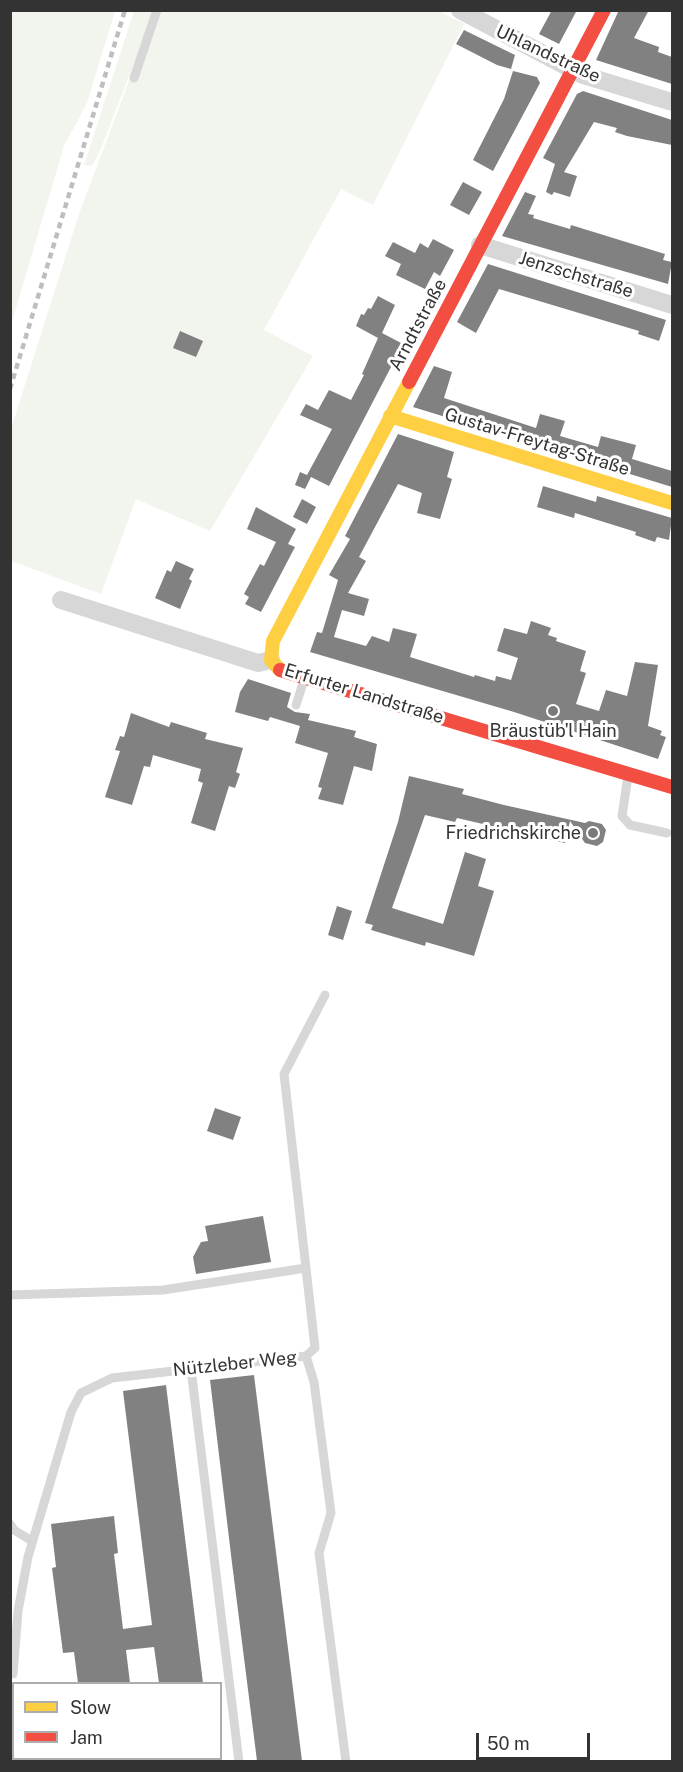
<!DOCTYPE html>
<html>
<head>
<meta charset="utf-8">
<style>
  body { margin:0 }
  #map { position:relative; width:683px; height:1772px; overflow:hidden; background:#fff; font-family:"Public Sans",sans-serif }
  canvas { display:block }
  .frame { position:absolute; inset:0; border:12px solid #333; pointer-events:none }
  .legend { position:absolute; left:12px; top:1682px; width:210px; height:78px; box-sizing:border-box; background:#fff; border:2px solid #adadad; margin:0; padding:8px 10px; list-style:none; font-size:18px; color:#333 }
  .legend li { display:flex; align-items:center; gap:12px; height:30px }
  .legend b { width:30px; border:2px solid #adadad }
  .scale { position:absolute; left:476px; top:1733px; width:114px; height:27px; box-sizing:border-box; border:3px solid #333; border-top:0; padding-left:8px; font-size:18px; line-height:21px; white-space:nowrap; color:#333; -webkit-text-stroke:4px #fff; paint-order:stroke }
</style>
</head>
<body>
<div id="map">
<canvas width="683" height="1772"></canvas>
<div class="frame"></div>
<ul class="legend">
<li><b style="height:8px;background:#ffcf43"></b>Slow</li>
<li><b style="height:8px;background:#f24e42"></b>Jam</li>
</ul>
<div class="scale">50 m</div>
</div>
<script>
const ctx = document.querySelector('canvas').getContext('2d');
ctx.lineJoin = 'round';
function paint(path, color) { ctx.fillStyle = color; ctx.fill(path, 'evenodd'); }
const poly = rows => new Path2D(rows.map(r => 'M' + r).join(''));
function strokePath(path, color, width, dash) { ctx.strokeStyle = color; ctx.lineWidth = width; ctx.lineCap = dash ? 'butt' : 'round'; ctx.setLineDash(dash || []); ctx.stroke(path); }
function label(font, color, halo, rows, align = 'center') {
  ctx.font = font + ' "Public Sans",sans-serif'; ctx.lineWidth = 6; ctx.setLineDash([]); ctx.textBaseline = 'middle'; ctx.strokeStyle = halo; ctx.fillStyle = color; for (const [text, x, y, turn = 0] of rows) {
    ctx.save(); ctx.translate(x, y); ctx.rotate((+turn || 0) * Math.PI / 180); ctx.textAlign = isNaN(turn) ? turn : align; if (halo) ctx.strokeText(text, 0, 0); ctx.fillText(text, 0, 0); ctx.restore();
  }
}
const green = poly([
  [11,10,115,11,87,103,64,146,11,325],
  [437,10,464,24,373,205,341,189,264,330,313,356,210,531,136,499,101,594,11,561,10,432,79,214,155,11],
  [134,11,154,11,100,151,92,166,84,165]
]);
const building = poly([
  [552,10,577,10,559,44,539,34],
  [619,10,649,10,634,38,659,47,658,52,672,57,672,84,596,60],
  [464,30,515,55,511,69,497,65,456,44],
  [513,71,537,77,540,83,493,171,473,160,504,99],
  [583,91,672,120,672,145,627,136,615,132,617,128,594,122,564,172,577,176,570,197,554,192,552,195,546,192,555,164,543,158,577,94],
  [463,182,482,192,469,215,450,205],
  [525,192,536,196,528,214,534,215,533,218,570,229,571,225,665,254,663,260,672,262,668,284,502,236],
  [433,239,454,250,440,276,434,272,425,289,396,275,401,264,385,256,393,242,415,253,420,243,428,248],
  [488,264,666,320,659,341,638,334,639,331,499,289,476,333,457,322],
  [378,296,395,305,382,333,403,344,329,486,311,477,305,489,295,485,300,472,307,475,332,429,300,415,306,404,318,410,329,390,351,400,364,375,362,374,378,338,356,326,361,314,364,315,368,308,371,309],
  [180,331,203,341,196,357,173,348],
  [434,366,452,372,444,398,536,428,540,414,565,421,560,436,598,447,601,436,636,445,632,459,672,471,672,487,413,407],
  [398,434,454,452,447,477,452,479,440,519,417,513,422,493,398,484,359,557,366,561,348,593,369,599,364,616,342,610,334,637,366,646,372,636,389,642,393,628,417,634,410,657,474,677,475,675,495,681,496,676,511,680,518,658,497,651,504,628,527,634,531,621,551,628,548,635,557,638,556,641,586,651,580,671,586,673,576,704,599,711,606,690,627,696,635,662,658,665,648,726,662,731,660,735,666,737,658,759,514,712,310,652,317,632,322,633,338,580,329,575,350,539,345,536],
  [543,486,596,502,597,496,672,518,669,540,657,537,655,542,635,535,636,532,575,513,574,518,537,507],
  [302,499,316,507,307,524,293,517],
  [256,507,296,529,288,544,295,547,261,612,245,604,249,597,244,594,260,564,264,566,276,542,247,529],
  [176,561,194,569,189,579,192,581,180,609,155,598,167,570,171,572],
  [248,679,291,693,287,707,295,712,310,714,308,720,356,731,354,737,377,744,372,771,354,766,343,805,318,799,322,788,318,787,328,753,295,743,300,726,270,717,268,721,235,712,240,692],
  [131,713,169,727,171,722,207,733,205,739,243,748,236,772,240,774,235,788,229,786,215,831,191,823,203,783,198,781,201,769,153,755,150,767,144,766,132,805,105,797,120,751,115,750,120,736,124,737],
  [409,776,464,789,462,794,504,805,585,823,589,821,602,824,606,830,603,842,597,846,585,843,570,821,565,843,457,818,455,822,425,815,392,908,443,924,465,852,486,859,478,886,494,891,474,956,426,942,425,946,371,930,373,925,365,923,398,822],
  [337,906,352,911,343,940,328,935],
  [215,1108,241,1117,233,1140,207,1131],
  [263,1216,271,1262,196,1274,193,1257,201,1242,208,1241,205,1226],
  [254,1375,269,1496,302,1761,257,1761,232,1563,210,1380],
  [166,1385,203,1683,159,1683,154,1647,126,1650,130,1683,78,1683,74,1652,63,1653,52,1568,56,1567,51,1524,114,1516,118,1553,114,1554,123,1629,152,1625,123,1391]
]);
const lane = poly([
  [134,78,157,10],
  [296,705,304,680],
  [628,776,622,816,630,825,667,833],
  [10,1295,163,1290,306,1268],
  [306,1356,314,1382,331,1513,319,1553,346,1762],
  [191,1369,239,1762],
  [10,1524,14,1530,32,1541],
  [13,1674,18,1611,28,1557,71,1412,81,1393,112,1378,306,1356,315,1348,284,1074,325,995],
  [25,1758,26,1762]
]);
const street = poly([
  [460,10,583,75,672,102],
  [480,245,672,305],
  [61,600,258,663,271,660]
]);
const slow = poly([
  [390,416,672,503],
  [280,670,271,660,273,641,409,382]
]);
const jam = poly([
  [409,382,604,10],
  [280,670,672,787]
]);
const rail = poly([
  [10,389,125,10]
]);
const markers = [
  [553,711,6,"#7a7a7a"],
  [593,833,6,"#7a7a7a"]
];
const streetNames = [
  ["Uhlandstraße",548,54,25],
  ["Jenzschstraße",576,275,17],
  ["Arndtstraße",418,325,-62],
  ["Gustav-Freytag-Straße",537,442,17],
  ["Erfurter Landstraße",364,694,17],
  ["Nützleber Weg",235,1364,-6]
];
const poiNames = [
  ["Bräustüb'l Hain",553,731],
  ["Friedrichskirche",581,833,"right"]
];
paint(green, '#f1f5ed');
paint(building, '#818181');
strokePath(lane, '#d7d7d7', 9);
strokePath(street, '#d7d7d7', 18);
strokePath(slow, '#ffcf43', 14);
strokePath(jam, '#f24e42', 14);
strokePath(rail, '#bebebe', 4.5, [6, 4.5]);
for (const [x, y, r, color] of markers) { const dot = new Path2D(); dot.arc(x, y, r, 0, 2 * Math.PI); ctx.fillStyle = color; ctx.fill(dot); strokePath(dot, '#fff', 2); }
label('18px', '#333', '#fff', streetNames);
label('18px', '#333', '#fff', poiNames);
</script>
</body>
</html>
